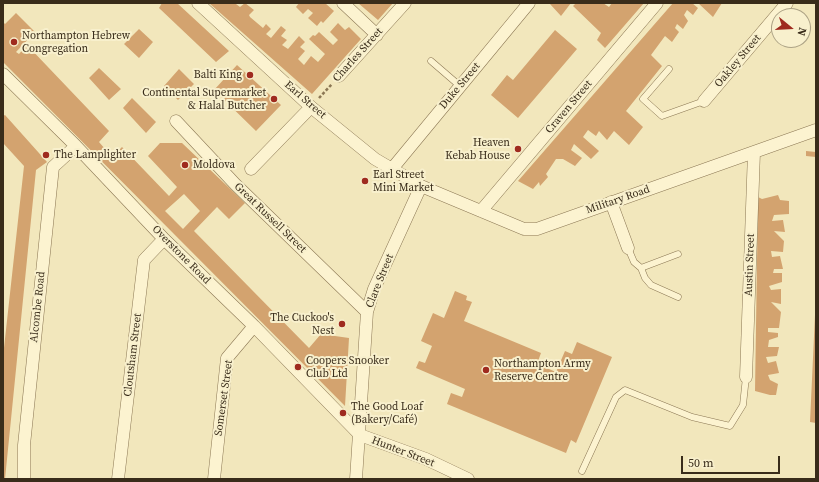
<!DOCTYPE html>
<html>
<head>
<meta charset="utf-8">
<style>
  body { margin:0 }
  #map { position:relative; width:819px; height:482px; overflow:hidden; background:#f2e7bc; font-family:"Source Serif 4",serif }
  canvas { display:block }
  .frame { position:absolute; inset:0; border:4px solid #392c1a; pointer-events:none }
  .north { position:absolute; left:771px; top:8px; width:40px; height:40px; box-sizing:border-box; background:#f8f0cd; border:1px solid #aca285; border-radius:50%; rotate:108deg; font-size:11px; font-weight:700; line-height:16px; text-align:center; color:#392c1a }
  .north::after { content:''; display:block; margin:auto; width:14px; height:18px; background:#9f2b1f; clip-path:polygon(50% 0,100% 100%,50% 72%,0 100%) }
  .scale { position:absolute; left:681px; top:456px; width:99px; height:18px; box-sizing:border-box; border:2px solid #392c1a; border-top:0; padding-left:5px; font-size:12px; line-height:14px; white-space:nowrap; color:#392c1a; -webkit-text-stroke:3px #f8f0cd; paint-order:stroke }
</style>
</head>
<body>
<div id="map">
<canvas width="819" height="482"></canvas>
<div class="frame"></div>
<div class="north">N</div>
<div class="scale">50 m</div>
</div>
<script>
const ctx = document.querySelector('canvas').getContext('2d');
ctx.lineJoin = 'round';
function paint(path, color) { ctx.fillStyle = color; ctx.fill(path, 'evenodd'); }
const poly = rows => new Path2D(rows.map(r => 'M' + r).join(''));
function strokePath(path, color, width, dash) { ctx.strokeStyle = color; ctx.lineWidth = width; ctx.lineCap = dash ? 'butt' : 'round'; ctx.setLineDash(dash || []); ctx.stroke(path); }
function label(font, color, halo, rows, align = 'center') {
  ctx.font = font + ' "Source Serif 4",serif'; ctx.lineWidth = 4; ctx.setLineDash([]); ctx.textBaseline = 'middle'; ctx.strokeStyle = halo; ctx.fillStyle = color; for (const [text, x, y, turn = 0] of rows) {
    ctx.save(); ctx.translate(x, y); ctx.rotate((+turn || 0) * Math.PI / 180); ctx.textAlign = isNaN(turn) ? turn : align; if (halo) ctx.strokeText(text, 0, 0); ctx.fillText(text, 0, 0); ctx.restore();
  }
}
const building = poly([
  [162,3,177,3,229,51,216,62,159,8],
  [209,3,237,3,236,4,240,7,245,3,254,10,249,15,250,17,263,28,266,24,271,29,266,34,271,38,281,26,286,30,281,36,287,40,282,45,288,49,299,36,305,42,300,47,305,51,298,59,304,65,311,56,318,62,325,54,309,39,313,35,315,36,319,32,333,45,338,40,330,32,338,23,345,30,349,27,361,39,312,94],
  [299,3,325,3,334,11,323,23,321,21,317,26,308,18,313,13,308,9,303,14,296,7],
  [358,3,369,4,393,3,378,20],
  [551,3,571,3,561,16,550,4],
  [576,3,603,3,609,7,612,3,644,3,605,48,597,40,601,33,573,6],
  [673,3,692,3,698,8,693,15,687,10,684,15,688,21,683,29,677,24,675,28,679,32,672,42,665,36,651,55,662,66,626,111,643,127,629,145,614,131,607,140,599,131,596,136,588,130,583,137,599,151,591,159,574,144,571,150,582,158,575,166,563,159,556,159,546,174,548,177,540,186,539,182,533,189,518,181],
  [698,3,722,3,713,17],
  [16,13,35,32,16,52,19,54,27,45,109,131,99,142,112,157,122,147,169,196,177,187,148,156,160,143,182,143,245,203,229,219,217,207,194,231,309,348,321,334,349,338,345,406,3,62,3,22,5,24],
  [184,194,200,211,183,229,165,211],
  [139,29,153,42,139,58,124,44],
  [555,30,577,49,518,118,491,95,507,75,513,80],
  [237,65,281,105,256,131,214,90],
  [99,68,121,89,109,100,89,78],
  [179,69,194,84,178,100,164,86],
  [132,98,156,122,146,133,123,108],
  [5,115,47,162,36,170,5,479,3,479,3,357,24,166,3,143,3,116],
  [806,151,816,152,816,157,806,156],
  [778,195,780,200,789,201,789,214,774,215,772,221,783,220,785,232,774,231,784,241,783,252,771,251,772,257,780,256,783,269,774,269,773,273,782,273,782,282,769,286,771,290,781,289,781,304,771,302,781,312,779,328,768,328,768,332,778,333,778,337,769,340,768,347,779,347,777,356,766,357,768,363,776,361,779,373,768,375,770,380,778,384,776,395,770,395,755,391,758,197,762,199],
  [455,291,467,296,466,300,472,302,464,321,541,353,537,364,556,372,565,351,572,354,577,342,612,357,576,443,571,440,566,453,447,404,451,393,462,397,465,389,416,368,419,361,425,363,432,346,421,341,433,313,444,318],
  [815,315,816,315,816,423,810,422]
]);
const path = poly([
  [319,98,332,84]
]);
const lane = poly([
  [431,61,460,86],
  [669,69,643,99,662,116,704,101],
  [628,248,634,262,641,268,678,254],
  [641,268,645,278,651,285,678,297],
  [582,471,616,397,625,390,692,417,730,426,743,405,746,377]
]);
const street = poly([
  [198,3,311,107,375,159,421,186,524,229,537,229,816,130],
  [343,3,377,35],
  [3,74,76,146,164,239,254,326,360,435,426,459,468,479],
  [339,76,405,3],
  [704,101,787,3],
  [176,121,235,184,367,312],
  [251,169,311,107],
  [391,170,529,3],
  [611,202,628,248],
  [481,211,657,3],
  [746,377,754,152],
  [24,479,24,445,53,167,76,146],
  [118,479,144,260,164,239],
  [214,479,227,358,254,326],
  [356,479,367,312,374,289,421,186]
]);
const markers = [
  [14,42,4,"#9f2b1f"],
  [250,75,4,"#9f2b1f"],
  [274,99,4,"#9f2b1f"],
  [518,149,4,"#9f2b1f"],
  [46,155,4,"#9f2b1f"],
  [185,165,4,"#9f2b1f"],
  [365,181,4,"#9f2b1f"],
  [342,324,4,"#9f2b1f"],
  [298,367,4,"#9f2b1f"],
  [486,370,4,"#9f2b1f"],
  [343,413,4,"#9f2b1f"]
];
const poiNames = [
  ["Northampton Hebrew",22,36],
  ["Congregation",22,49],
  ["Balti King",242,75,"right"],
  ["Continental Supermarket",266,93,"right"],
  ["& Halal Butcher",266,106,"right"],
  ["Heaven",510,143,"right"],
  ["Kebab House",510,156,"right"],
  ["The Lamplighter",54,155],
  ["Moldova",193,165],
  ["Earl Street",373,175],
  ["Mini Market",373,188],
  ["The Cuckoo's",334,318,"right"],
  ["Nest",334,331,"right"],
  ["Coopers Snooker",306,361],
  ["Club Ltd",306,374],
  ["Northampton Army",494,364],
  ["Reserve Centre",494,377],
  ["The Good Loaf",351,407],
  ["(Bakery/Café)",351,420]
];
const streetNames = [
  ["Charles Street",358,55,-48],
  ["Oakley Street",738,61,-50],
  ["Duke Street",460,86,-50],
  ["Earl Street",305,100,41],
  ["Craven Street",569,107,-50],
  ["Military Road",618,200,-19],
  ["Great Russell Street",270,218,44],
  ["Overstone Road",181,255,45],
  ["Austin Street",750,265,-88],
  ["Clare Street",380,281,-68],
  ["Alcombe Road",38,307,-84],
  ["Cloutsham Street",133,355,-83],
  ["Somerset Street",224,398,-82],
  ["Hunter Street",403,452,21]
];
paint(building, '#d3a36f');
strokePath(lane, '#8b7754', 7);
strokePath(street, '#8b7754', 13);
strokePath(path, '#8b7754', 2.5, [3, 2]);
strokePath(lane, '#fcf3d0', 6);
strokePath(street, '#fcf3d0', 12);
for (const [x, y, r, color] of markers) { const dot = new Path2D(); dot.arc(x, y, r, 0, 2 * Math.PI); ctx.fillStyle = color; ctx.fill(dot); strokePath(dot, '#f8f0cd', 1.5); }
label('11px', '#392c1a', '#f8f0cd', poiNames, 'left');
label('11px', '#392c1a', '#f8f0cd', streetNames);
</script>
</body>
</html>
